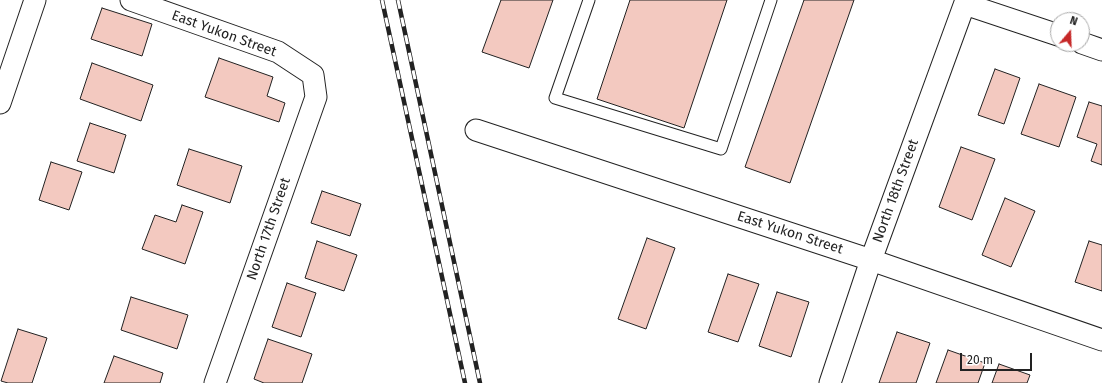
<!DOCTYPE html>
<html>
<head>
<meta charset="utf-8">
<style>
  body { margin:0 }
  #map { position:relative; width:1102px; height:383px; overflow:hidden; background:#fff; font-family:"Fira Sans",sans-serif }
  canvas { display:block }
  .north { position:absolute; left:1050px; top:12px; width:40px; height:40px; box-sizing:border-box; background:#fff; border:1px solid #a7a7a7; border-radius:50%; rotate:19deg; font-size:11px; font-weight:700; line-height:16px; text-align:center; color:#222 }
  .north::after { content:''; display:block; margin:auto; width:14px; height:18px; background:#c62828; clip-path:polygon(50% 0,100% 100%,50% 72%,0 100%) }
  .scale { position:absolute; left:960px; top:353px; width:72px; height:18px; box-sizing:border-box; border:2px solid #222; border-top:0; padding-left:5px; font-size:12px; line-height:14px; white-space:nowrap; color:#222; -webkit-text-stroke:3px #fff; paint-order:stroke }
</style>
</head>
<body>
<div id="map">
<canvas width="1102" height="383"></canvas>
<div class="north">N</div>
<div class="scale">20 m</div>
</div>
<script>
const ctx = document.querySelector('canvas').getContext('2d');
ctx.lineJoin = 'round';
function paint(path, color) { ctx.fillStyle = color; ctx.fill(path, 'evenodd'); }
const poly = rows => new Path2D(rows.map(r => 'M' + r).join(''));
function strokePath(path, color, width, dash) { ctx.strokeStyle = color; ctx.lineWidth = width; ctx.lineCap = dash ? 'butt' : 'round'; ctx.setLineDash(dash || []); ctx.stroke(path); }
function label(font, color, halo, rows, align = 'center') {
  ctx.font = font + ' "Fira Sans",sans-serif'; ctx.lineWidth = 3; ctx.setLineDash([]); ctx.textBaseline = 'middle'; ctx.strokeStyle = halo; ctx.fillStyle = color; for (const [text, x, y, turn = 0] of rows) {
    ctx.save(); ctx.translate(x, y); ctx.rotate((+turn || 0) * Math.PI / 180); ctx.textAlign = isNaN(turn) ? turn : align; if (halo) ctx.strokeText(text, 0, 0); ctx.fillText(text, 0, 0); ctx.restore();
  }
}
const building = poly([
  [501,0,553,0,529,68,482,52,501,0],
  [630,0,727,0,684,128,597,99,630,0],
  [804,0,854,0,790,183,745,167,804,0],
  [102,8,152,24,142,56,91,39,102,8],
  [219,58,273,77,267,96,285,103,279,122,205,97,219,58],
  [92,63,153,85,141,121,80,99,92,63],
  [995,69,1020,78,1004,124,978,115,995,69],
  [1039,84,1076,97,1059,147,1021,134,1039,84],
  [1089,102,1102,106,1102,165,1091,161,1097,144,1077,137,1089,102],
  [90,123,126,135,114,173,77,161,90,123],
  [961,147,995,159,972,220,939,207,961,147],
  [189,149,242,166,230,203,177,185,189,149],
  [51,162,82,172,69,210,39,200,51,162],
  [322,191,361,204,350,236,311,223,322,191],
  [1005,198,1035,211,1011,267,982,255,1005,198],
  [182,205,203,212,185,264,142,249,155,215,176,222,182,205],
  [647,238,675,248,646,329,618,319,647,238],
  [317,241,357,255,344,291,305,278,317,241],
  [1089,241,1102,245,1102,291,1075,282,1089,241],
  [728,274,759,284,738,342,708,332,728,274],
  [287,283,316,293,301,337,272,327,287,283],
  [777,292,809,302,791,357,759,346,777,292],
  [131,297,188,315,177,349,121,330,131,297],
  [18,329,47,338,32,383,8,383,1,381,18,329],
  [897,332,930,343,916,383,879,383,897,332],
  [268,339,312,354,302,383,264,383,254,379,268,339],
  [948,350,985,363,978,383,936,383,948,350],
  [114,356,163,373,160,383,104,383,114,356],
  [999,364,1030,375,1027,383,992,383,999,364]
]);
const lane = poly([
  [589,0,555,98,721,149,771,0]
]);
const street = poly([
  [131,0,278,52,313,75,316,97,215,383],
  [965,4,1058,35],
  [1082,43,1102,50],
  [0,103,35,0],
  [476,130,871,260,1102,340],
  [830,383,871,260,966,0]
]);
const rail = poly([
  [382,0,465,383],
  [398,0,480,383]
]);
const streetNames = [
  ["East Yukon Street",224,34,20],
  ["North 18th Street",896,191,-70],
  ["North 17th Street",269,229,-71],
  ["East Yukon Street",790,233,18]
];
paint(building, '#f3c9c0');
strokePath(building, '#222', 1);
strokePath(lane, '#222', 13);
strokePath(street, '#222', 23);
strokePath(lane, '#fff', 11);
strokePath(street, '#fff', 21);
strokePath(rail, '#222', 4.5);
strokePath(rail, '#fff', 3, [9]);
label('14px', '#222', '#fff', streetNames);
</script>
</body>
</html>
